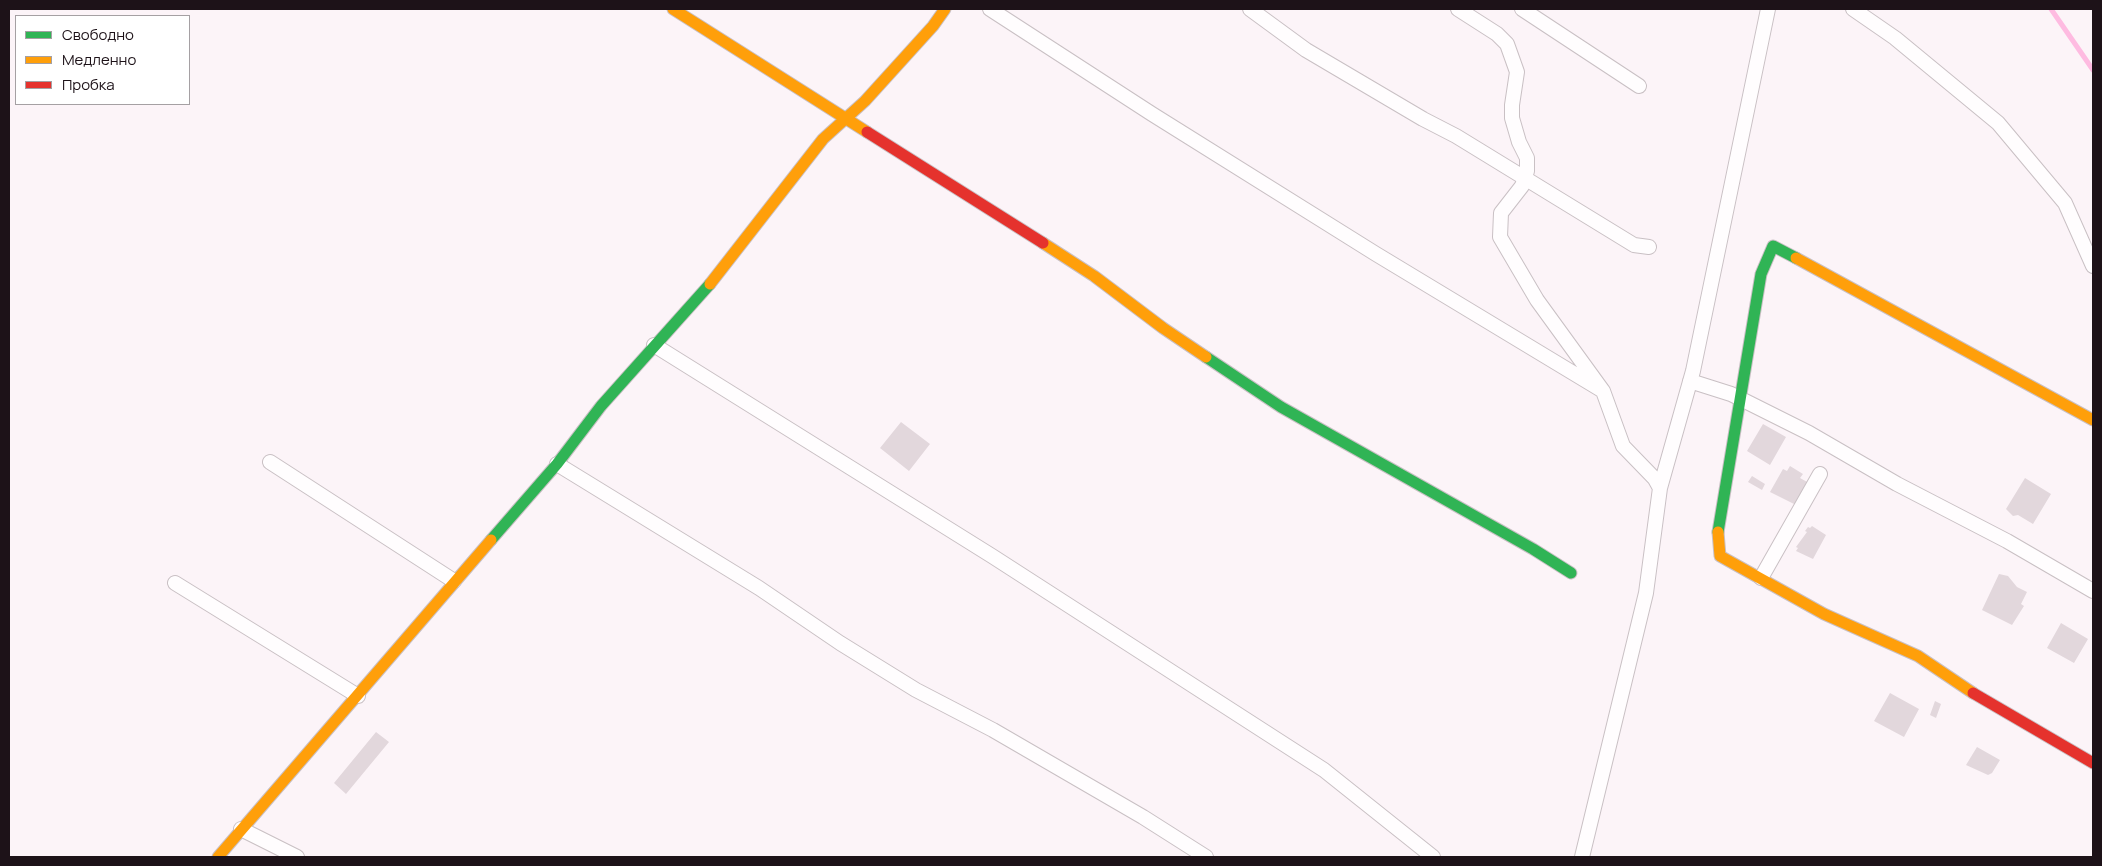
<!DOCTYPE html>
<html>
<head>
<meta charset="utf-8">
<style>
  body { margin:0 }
  #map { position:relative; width:2102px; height:866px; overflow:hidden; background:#fcf4f8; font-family:Manrope,sans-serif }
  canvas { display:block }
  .frame { position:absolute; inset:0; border:10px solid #1d1218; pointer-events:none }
  .legend { position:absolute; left:15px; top:15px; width:175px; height:90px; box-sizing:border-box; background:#fff; border:1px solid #a5a0a3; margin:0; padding:6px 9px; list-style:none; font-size:15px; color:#1d1218 }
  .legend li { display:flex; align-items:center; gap:10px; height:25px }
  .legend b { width:25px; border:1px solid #a5a0a3 }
</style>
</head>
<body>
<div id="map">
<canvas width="2102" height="866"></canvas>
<div class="frame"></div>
<ul class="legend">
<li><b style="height:6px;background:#30b455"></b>Свободно</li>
<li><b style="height:6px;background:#ff9f0a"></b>Медленно</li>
<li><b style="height:6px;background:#e5322d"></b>Пробка</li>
</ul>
</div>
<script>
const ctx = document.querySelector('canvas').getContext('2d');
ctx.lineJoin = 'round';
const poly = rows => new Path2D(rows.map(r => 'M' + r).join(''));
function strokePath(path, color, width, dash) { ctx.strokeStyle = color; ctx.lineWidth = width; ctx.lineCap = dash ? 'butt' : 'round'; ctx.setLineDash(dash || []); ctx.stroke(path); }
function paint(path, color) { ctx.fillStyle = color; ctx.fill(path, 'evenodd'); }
const stream = poly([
  [2051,9,2093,70]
]);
const building = poly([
  [901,422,930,444,909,471,880,448],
  [1763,424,1786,437,1770,465,1747,451],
  [1790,466,1803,474,1800,478,1809,483,1796,505,1770,492,1783,469,1787,471],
  [1752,476,1765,484,1762,490,1748,482],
  [2025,478,2051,494,2033,524,2018,515,2013,516,2006,509],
  [1812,526,1826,535,1813,559,1796,551,1798,548,1796,547,1807,532,1805,531,1808,527,1810,528],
  [1999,574,2008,576,2017,587,2027,592,2021,604,2024,606,2012,625,1982,610],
  [2061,623,2088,639,2074,663,2047,648],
  [1890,693,1919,709,1904,737,1874,721],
  [1935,701,1941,704,1936,718,1930,715],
  [376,732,389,742,346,794,334,783],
  [1977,747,2000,760,1992,773,1988,775,1966,765]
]);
const street = poly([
  [990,9,1152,114,1376,254,1603,391],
  [1250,9,1306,50,1423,119,1456,136,1634,245,1649,247],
  [1458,9,1497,34,1507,44,1517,72,1512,105,1512,118,1519,142,1527,158,1527,171,1522,186,1501,213,1500,237,1537,300,1603,391,1623,446,1655,479,1660,488],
  [1522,9,1639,86],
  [1853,9,1895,38,1998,123,2065,203,2093,266],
  [654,345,992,556,1324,770,1433,857],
  [1690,381,1731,394,1809,433,1897,484,2007,541,2093,591],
  [270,462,454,581],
  [557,464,759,588,840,643,916,690,993,730,1143,817,1206,857],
  [1761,578,1820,474],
  [175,583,358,696],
  [241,829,297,857],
  [1582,857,1646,593,1660,488,1693,371,1768,9]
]);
const fast = poly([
  [1206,357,1281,407,1533,549,1571,573],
  [1718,532,1761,274,1773,246,1796,258],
  [491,540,557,464,601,406,710,284]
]);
const slow = poly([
  [673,9,867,132],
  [1043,243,1094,276,1163,328,1206,357],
  [1796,258,2093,420],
  [710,284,823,139,865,101,933,26,945,9],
  [1718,532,1720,556,1824,614,1918,656,1973,693],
  [218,857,491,540]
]);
const jam = poly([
  [867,132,1043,243],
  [1973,693,2093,763]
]);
strokePath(stream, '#febbe1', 5);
paint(building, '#e2d7dc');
strokePath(street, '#c9c0c4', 16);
strokePath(fast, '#c9c0c4', 13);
strokePath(slow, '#c9c0c4', 13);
strokePath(jam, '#c9c0c4', 13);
strokePath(street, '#fffdfe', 14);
strokePath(fast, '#30b455', 11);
strokePath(slow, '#ff9f0a', 11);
strokePath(jam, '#e5322d', 11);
</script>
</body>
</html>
